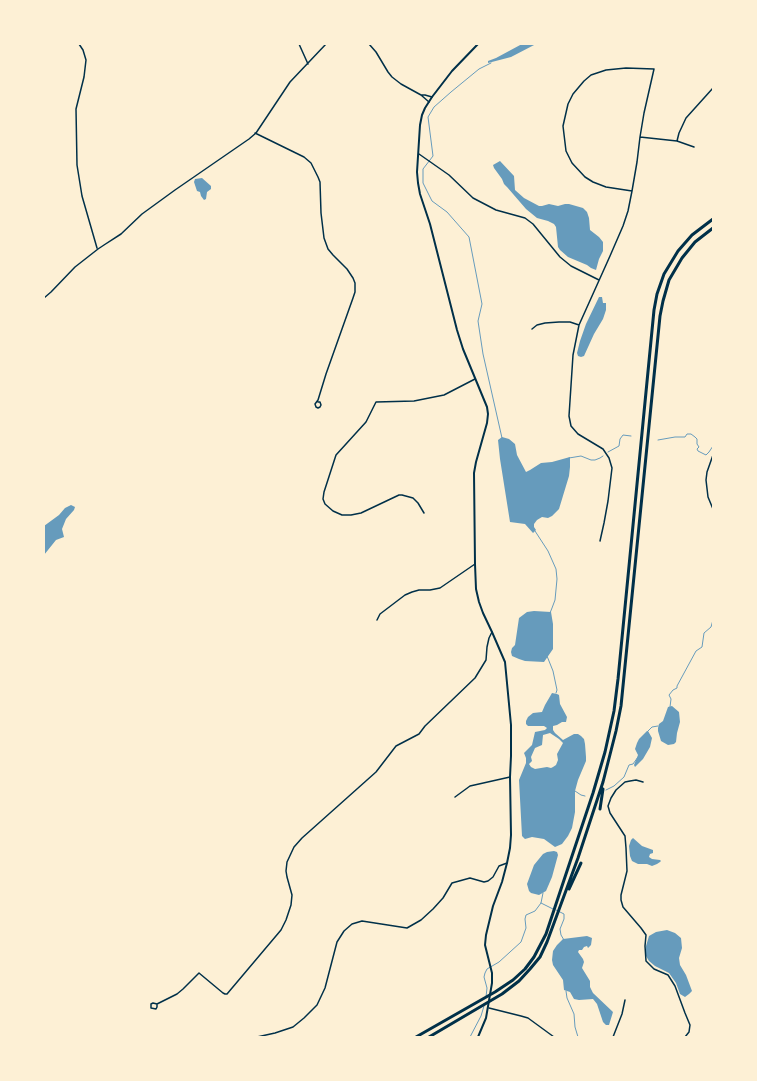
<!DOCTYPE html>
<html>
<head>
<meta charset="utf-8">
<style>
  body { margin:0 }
  #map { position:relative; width:757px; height:1081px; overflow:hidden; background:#fdf0d5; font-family:Cabin,sans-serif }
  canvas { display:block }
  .frame { position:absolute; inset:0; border:45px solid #fdf0d5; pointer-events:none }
</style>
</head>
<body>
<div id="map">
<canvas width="757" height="1081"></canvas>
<div class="frame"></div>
</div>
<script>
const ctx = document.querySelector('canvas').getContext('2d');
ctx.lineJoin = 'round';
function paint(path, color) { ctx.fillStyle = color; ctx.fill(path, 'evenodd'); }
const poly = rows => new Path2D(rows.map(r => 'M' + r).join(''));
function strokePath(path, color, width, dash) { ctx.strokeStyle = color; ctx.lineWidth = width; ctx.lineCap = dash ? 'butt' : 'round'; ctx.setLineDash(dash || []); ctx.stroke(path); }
const water = poly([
  [522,44,536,44,511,57,488,63,488,61,496,58],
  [500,161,514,176,515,190,524,198,539,206,542,206,549,204,558,206,565,204,569,204,583,208,587,212,589,218,590,230,599,237,603,242,603,251,599,259,596,270,591,268,587,265,568,257,560,250,558,247,556,227,554,224,548,221,537,218,526,209,507,187,504,184,502,179,494,168,493,165],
  [202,178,211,186,211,189,207,192,206,199,204,200,201,196,200,192,197,191,194,182,195,179],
  [599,297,602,297,603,303,606,303,606,310,603,319,594,334,584,356,581,357,578,356,577,353,580,341,586,324],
  [502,437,509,439,515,444,517,455,526,472,530,470,541,463,552,462,570,457,570,467,569,476,559,509,552,516,548,518,542,517,537,520,534,524,534,527,536,530,533,533,525,524,510,522,500,459,498,440],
  [71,505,75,507,74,510,66,519,62,529,64,537,56,540,44,555,44,526,59,515,65,508],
  [534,611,551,612,553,624,553,649,544,662,525,661,519,659,512,656,511,652,512,648,515,645,519,618,527,612],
  [552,693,557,694,559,695,560,704,567,717,566,722,562,722,557,725,553,726,553,730,555,733,563,740,574,734,578,734,581,736,584,739,585,744,586,757,586,761,578,780,575,791,575,812,572,828,568,836,562,844,555,847,544,839,532,837,525,839,522,836,519,780,526,763,526,758,524,753,532,745,535,732,545,730,547,728,544,726,528,726,526,724,526,721,528,717,533,713,542,712,545,705],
  [550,733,559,739,563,743,557,754,558,760,556,765,553,767,551,768,547,767,535,769,531,767,529,764,532,761,531,757,535,748,542,745,543,735],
  [672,706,679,712,680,722,677,733,676,742,674,744,668,745,661,741,658,731,658,728,659,724,663,721,668,707],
  [647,731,648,731,652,738,650,747,643,759,635,767,634,765,638,755,635,749,637,743,639,739],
  [633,838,642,846,653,850,653,853,650,854,649,857,652,859,660,860,661,861,660,862,657,864,652,866,647,864,638,864,632,861,630,856,629,846,631,840],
  [554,851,557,852,558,855,552,877,546,891,539,895,531,893,529,891,527,884,534,865,543,854,547,852],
  [667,930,675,933,681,938,682,948,679,958,680,965,686,975,692,991,689,994,685,997,680,994,676,983,669,973,655,966,649,961,646,956,646,946,649,936,656,932],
  [587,936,592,938,591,945,588,948,587,946,584,947,582,950,579,950,578,952,583,959,584,962,582,968,590,981,590,987,593,993,613,1012,609,1025,606,1025,603,1022,597,1004,593,999,579,1000,574,999,570,992,564,990,563,980,553,965,552,960,553,951,557,945,563,939]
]);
const stream = poly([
  [491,63,479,69,451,92,434,107,428,117,433,156,423,169,423,183,432,201,447,212,469,237,482,304,478,321,483,354,502,438],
  [658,440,675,437,685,437,687,434,691,434,695,437,697,439,697,444,699,447,697,449,698,451,706,455,709,452,713,446],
  [608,452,619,446,620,439,623,435,631,436],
  [569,458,581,456,591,460,595,460,600,458,603,456],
  [535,531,548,551,556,569,557,579,555,600,552,608,550,613],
  [547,656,553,671,557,690,556,693],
  [670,707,671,699,669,695,673,690,677,688,677,686,696,651,702,647,704,633,711,627,713,620],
  [647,732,652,727,658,726],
  [606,790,614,786,624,777,629,765,633,764,638,757],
  [575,791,581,795,585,796],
  [541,903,553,909],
  [556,910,564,914,564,919,560,929,561,935,564,940],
  [566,991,567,998,574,1014,575,1027,578,1037],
  [486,997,487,988,484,977,485,973,487,969,499,962,521,942,526,928,525,919,526,915,535,911,541,903,543,893],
  [470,1037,481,1016,484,1006]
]);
const minor = poly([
  [79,44,83,50,86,60,84,77,76,109,77,165,82,196,97,248],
  [299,44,308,64],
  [369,44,376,52,388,72,392,77,401,84,421,95,429,102],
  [421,95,425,95,432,97],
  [255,133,304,157,311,163,318,177,320,182,321,213,324,238,328,249,333,255,347,269,353,278,355,283,355,292,353,298,326,374,318,400,315,404,316,407,318,408,320,407,321,405,320,402,318,402],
  [640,137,677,141,694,147],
  [677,141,679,133,686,118,713,88],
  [419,154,449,175,473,198,496,210,525,218,533,224,560,257,571,266,599,280],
  [44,298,51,292,75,267,98,249,104,245,121,234,142,214,175,190,249,139,256,133,290,82,326,44],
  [532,329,537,325,545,323,559,322,570,322,579,325],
  [713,329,713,331],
  [713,455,707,472,706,480,708,497,713,509],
  [424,513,418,503,413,498,402,495,399,495,361,513,351,515,342,515,333,511,325,504,323,499,324,492,336,455,366,422,376,402,414,401,444,395,475,379],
  [600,541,604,523,608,501,612,468,609,458,603,449,578,434,571,426,569,416,573,355,579,325,610,256,623,226,628,211,632,191,637,162,640,137,644,113,654,69,626,68,606,70,591,75,584,81,573,94,568,104,563,126,566,151,572,163,585,177,593,182,606,187,632,191],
  [377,620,380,614,405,595,412,592,419,590,430,590,440,588,475,564],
  [643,782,636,780,630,781,625,782,616,790,611,798,608,806,610,813,625,836,626,848,627,871,621,895,621,900,623,907,641,928,646,935,645,946,646,961,654,969,668,975,675,986,685,1013,690,1025,689,1032,685,1037],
  [455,797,470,786,510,777],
  [157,1004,153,1003,151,1004,151,1008,156,1009,157,1007,157,1004,177,994,183,989,199,973,223,993,225,994,227,994,281,930,286,920,291,905,292,895,287,877,286,871,287,862,294,847,302,838,376,772,396,746,419,734,425,726,475,678,486,660,487,647,489,638,492,632],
  [489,1008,521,1016,528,1018,554,1037],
  [257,1037,275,1033,293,1027,304,1018,317,1005,325,988,337,942,344,931,352,924,362,921,407,928,421,920,433,909,443,898,452,883,470,878,484,882,488,881,493,877,499,866,507,863],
  [613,1037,622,1014,625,1000]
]);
const tertiary = poly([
  [478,1037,486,1018,492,983,492,973,485,945,486,935,493,906,502,882,507,863,510,848,511,835,510,777,511,756,511,725,505,662,492,632,483,613,479,602,476,589,475,564,474,473,476,462,487,423,488,414,487,407,463,349,457,330,430,224,420,194,418,183,417,172,420,125,422,115,425,108,432,97,452,71,478,44]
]);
const motorway = poly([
  [600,809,603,789],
  [569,889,581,863],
  [416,1037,495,992,513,980,525,969,534,957,546,934,593,793,605,752,614,711,618,679,654,310,657,294,664,274,678,251,692,235,713,219],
  [429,1037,502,994,519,981,530,969,540,957,547,942,578,858,603,782,616,731,621,706,660,316,663,301,669,280,682,258,695,242,713,228]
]);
paint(water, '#669bbc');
strokePath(stream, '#669bbc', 1);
strokePath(minor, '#003049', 1.5);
strokePath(tertiary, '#003049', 2);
strokePath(motorway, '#003049', 3);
</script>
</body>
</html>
